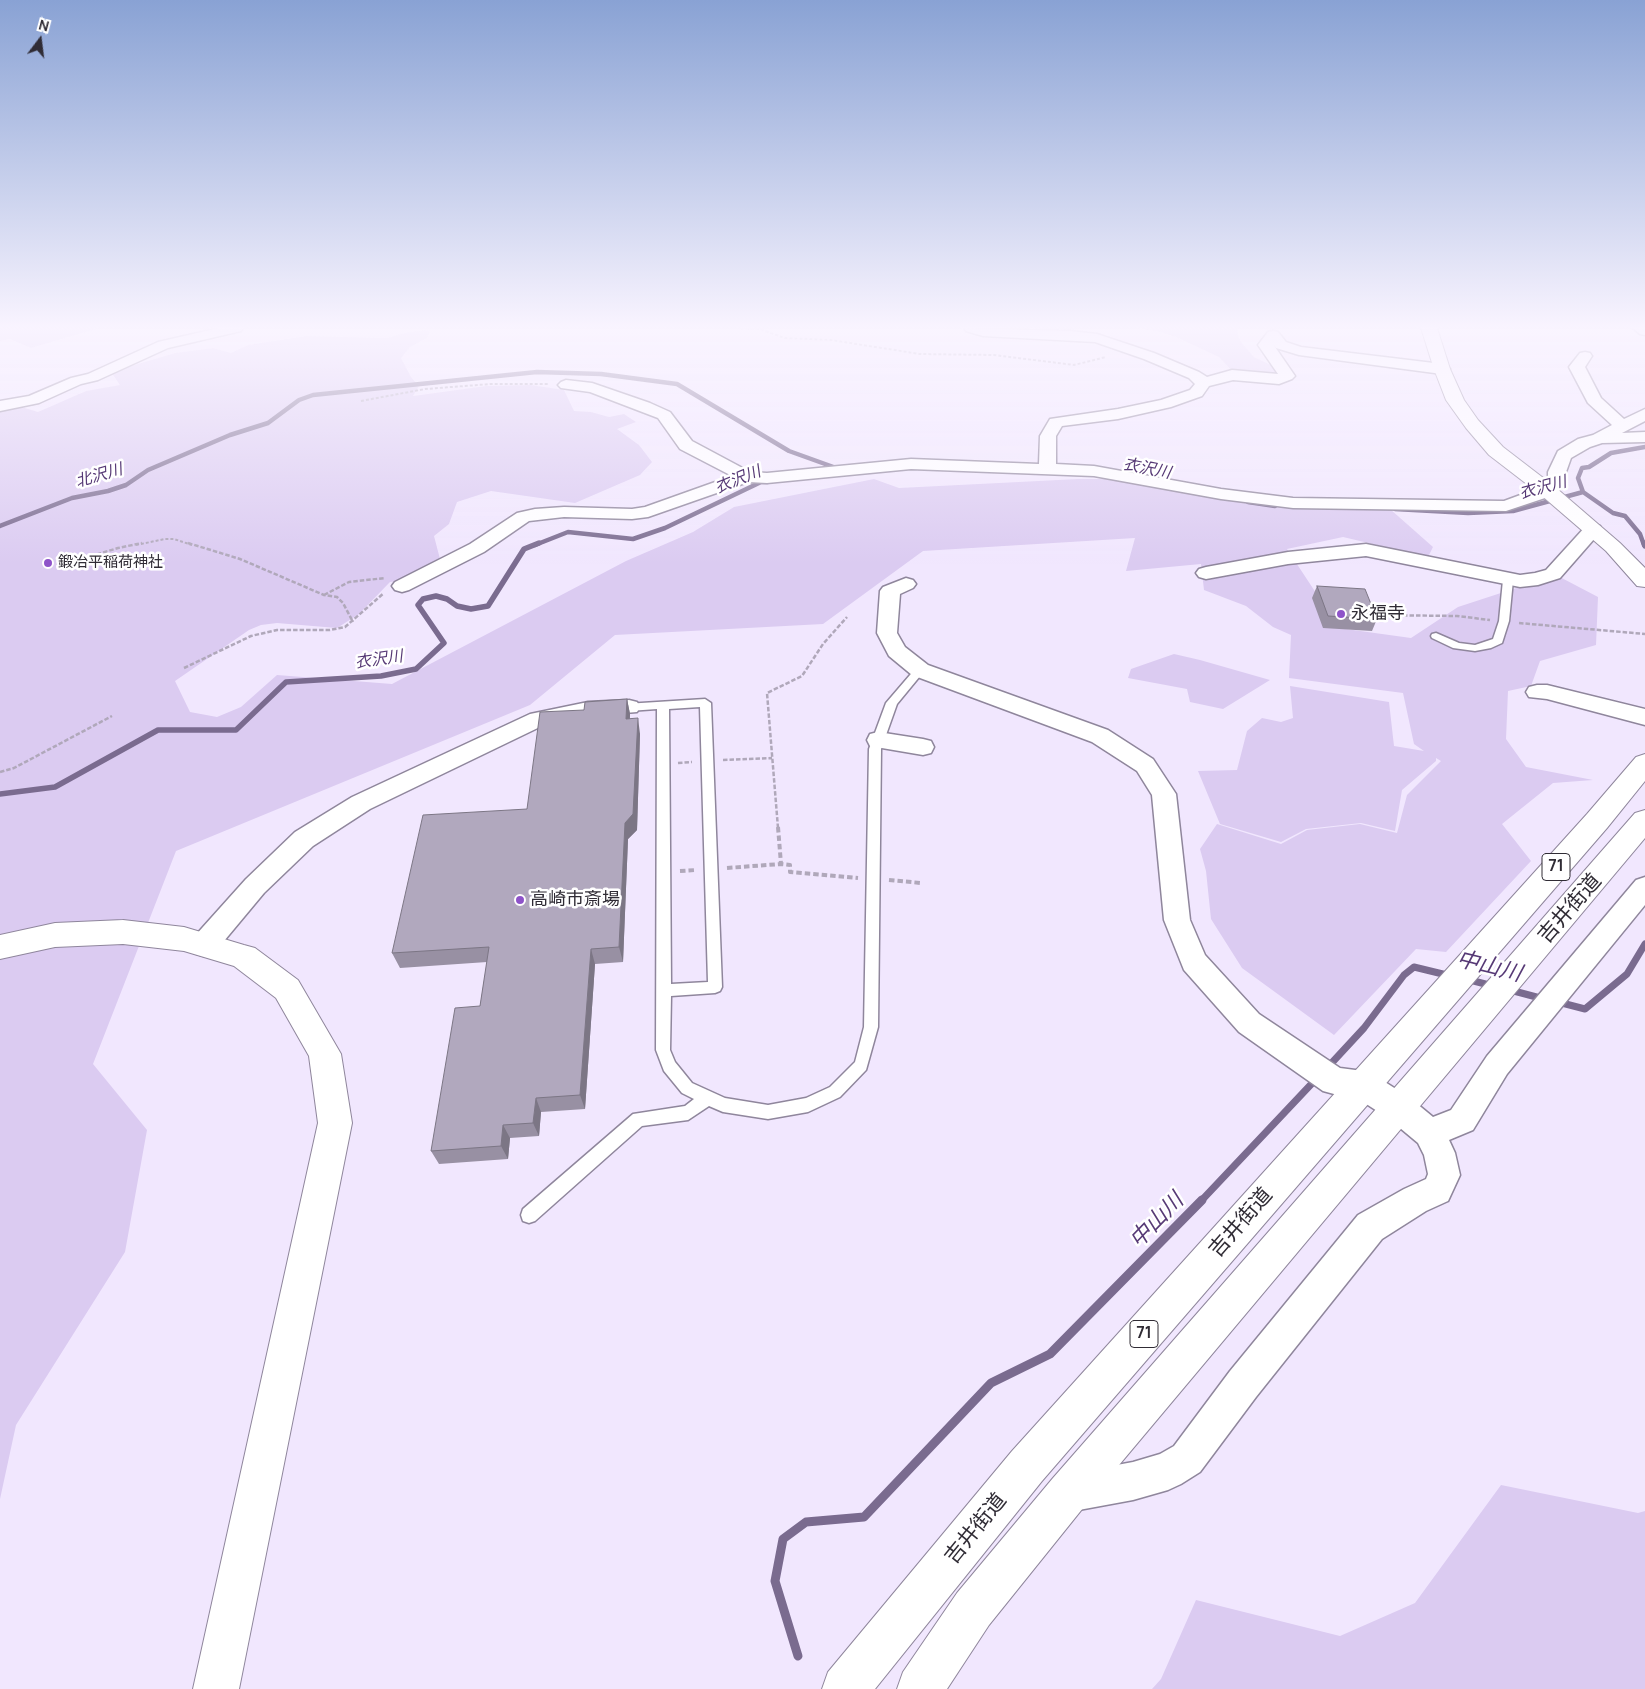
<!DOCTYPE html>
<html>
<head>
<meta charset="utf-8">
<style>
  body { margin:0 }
  #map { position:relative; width:1645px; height:1689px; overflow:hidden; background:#f1e7fe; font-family:Manrope,sans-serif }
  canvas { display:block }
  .north { position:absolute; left:15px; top:15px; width:50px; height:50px; -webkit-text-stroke:4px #fff; paint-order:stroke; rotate:15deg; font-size:14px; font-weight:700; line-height:20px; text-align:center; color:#302c35 }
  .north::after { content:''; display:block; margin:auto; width:18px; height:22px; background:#302c35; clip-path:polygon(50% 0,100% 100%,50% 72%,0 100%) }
</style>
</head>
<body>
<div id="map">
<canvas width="1645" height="1689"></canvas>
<div class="north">N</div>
</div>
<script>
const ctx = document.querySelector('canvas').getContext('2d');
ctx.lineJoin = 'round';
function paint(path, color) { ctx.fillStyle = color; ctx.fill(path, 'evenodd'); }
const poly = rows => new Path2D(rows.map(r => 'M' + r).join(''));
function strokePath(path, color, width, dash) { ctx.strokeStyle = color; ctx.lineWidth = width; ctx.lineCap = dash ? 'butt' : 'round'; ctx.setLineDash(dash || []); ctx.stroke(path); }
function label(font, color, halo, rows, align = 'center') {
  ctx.font = font + ' Manrope,"Noto Sans JP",sans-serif'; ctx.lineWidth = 5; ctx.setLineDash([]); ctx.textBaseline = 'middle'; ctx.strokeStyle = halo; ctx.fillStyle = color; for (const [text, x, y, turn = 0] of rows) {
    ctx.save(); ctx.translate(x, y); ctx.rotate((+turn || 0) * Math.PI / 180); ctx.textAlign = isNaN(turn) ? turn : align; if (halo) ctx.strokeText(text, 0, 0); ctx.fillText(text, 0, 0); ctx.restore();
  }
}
const green = poly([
  [0,328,99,328,31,348,10,339,0,341],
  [1138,328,1238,328,1237,333,1241,342,1254,357,1279,369,1282,375,1231,370,1219,357,1176,337,1158,331],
  [430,330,427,338,410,347,401,358,411,377,419,386,413,396,486,386,531,385,564,390,574,411,591,412,609,417,624,414,636,422,617,429,639,445,652,462,640,475,575,503,491,491,457,502,449,524,434,536,440,559,436,576,390,582,359,614,337,628,277,623,261,625,249,630,175,681,190,712,217,717,241,707,277,675,392,684,626,561,693,532,734,507,874,479,899,488,1078,479,1116,479,1259,505,1390,509,1433,547,1428,557,1343,537,1287,549,1316,593,1324,626,1411,638,1458,607,1556,575,1598,597,1596,645,1540,661,1531,686,1508,691,1506,739,1526,767,1593,780,1553,783,1502,824,1531,861,1446,952,1416,949,1334,1035,1242,968,1211,919,1206,871,1200,849,1217,824,1281,844,1307,830,1360,824,1397,833,1407,795,1441,761,1436,758,1436,761,1402,790,1395,831,1361,823,1306,829,1281,842,1220,824,1198,771,1237,770,1247,731,1262,718,1281,722,1293,718,1290,686,1389,702,1394,746,1424,751,1414,744,1403,693,1289,678,1291,635,1273,627,1246,606,1204,590,1201,564,1126,571,1135,538,923,551,823,624,615,635,530,705,176,851,93,1064,147,1130,125,1252,16,1425,0,1499,0,407,18,406,38,412,86,391,120,385,111,372,175,353,213,348,231,353,248,345,306,336,387,338,405,333],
  [1174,654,1200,660,1270,680,1223,709,1190,702,1187,689,1128,678,1131,669],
  [1501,1485,1638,1513,1645,1511,1645,1689,1152,1689,1161,1679,1196,1600,1340,1636,1415,1603]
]);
const streamFar3 = poly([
  [1583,492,1578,478,1582,468,1589,467,1611,453,1645,447],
  [1583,492,1613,513,1625,516,1640,534,1644,545],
  [1248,502,1275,506],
  [1395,509,1468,513,1513,511,1583,492],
  [0,526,72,498,108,491,126,485,148,470,230,435,268,423,299,400,313,395,537,372,601,374,677,384,789,451,839,469],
  [535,545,568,532,633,539,665,528,761,482,768,482]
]);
const streamFar2 = poly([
  [1644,543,1645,546],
  [0,794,55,787,158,730,236,730,286,682,381,676,416,669,444,643,418,605,423,599,436,596,447,599,457,606,471,609,488,606,524,549,539,543]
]);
const streamFar1 = poly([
  [1466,979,1493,986],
  [1510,990,1544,999],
  [1558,1002,1585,1009,1627,974,1645,944],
  [1327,1068,1364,1028,1404,975,1414,967,1451,976],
  [1201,1201,1318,1077]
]);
const stream = poly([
  [798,1656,775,1581,783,1539,806,1522,864,1517,991,1383,1050,1354,1202,1200]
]);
const pathFar2 = poly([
  [741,328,759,329,785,338,831,340,920,354,994,355,1074,365,1106,357],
  [361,401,425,389,491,384,548,384],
  [136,545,165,539,174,539,192,545]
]);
const pathFar1 = poly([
  [188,543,240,559,324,595,337,597,343,603,353,622],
  [72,562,118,548,142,543],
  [324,595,349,582,385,578],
  [1377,615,1457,616,1490,620],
  [1519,623,1645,634],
  [184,668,251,636,277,630,330,630,345,627,384,593],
  [723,760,772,758],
  [678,763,692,762],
  [0,772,14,768,112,716],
  [778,828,767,693,802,676,823,644,847,617]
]);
const path = poly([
  [778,827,781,864],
  [727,868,781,864,790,865,790,872,858,878],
  [680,871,696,870],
  [889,880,921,883]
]);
const service = poly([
  [1508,577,1513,580,1509,621,1502,643,1491,648,1475,651,1453,648,1432,638,1431,636,1432,634,1436,633,1459,643,1475,645,1493,639,1499,621,1503,580,1508,577],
  [920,667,925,670,897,704,881,749,878,1027,866,1070,840,1097,808,1112,768,1119,723,1112,709,1106,688,1120,642,1126,535,1221,529,1223,523,1221,521,1215,523,1209,633,1114,685,1106,694,1099,682,1093,664,1071,656,1050,657,709,629,711,625,710,623,707,625,704,705,699,711,703,722,987,720,991,715,993,671,996,670,1050,675,1062,692,1083,725,1098,768,1105,806,1098,830,1087,855,1062,864,1027,869,749,886,703,916,668,920,667],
  [700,707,708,982,671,984,669,709,700,707]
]);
const minor = poly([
  [219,328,243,328,241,331,168,348,98,380,81,384,39,403,0,411,0,401,29,396,71,378,88,374,158,342,219,328],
  [964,328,1070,331,1097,334,1154,353,1199,372,1207,377,1232,370,1278,374,1258,345,1268,332,1273,331,1278,332,1286,342,1301,347,1442,364,1447,366,1450,369,1447,372,1442,374,1299,355,1276,348,1273,344,1295,376,1292,379,1279,384,1233,380,1209,386,1202,396,1171,407,1118,419,1062,426,1056,436,1056,464,1094,466,1221,489,1293,498,1504,501,1542,487,1548,482,1548,472,1558,451,1578,439,1593,435,1612,425,1588,403,1569,367,1580,353,1585,352,1590,353,1592,356,1585,367,1601,398,1624,419,1645,409,1645,421,1622,433,1645,432,1645,442,1602,443,1590,447,1571,458,1566,472,1566,483,1554,495,1506,511,1293,508,1221,499,1094,476,911,469,767,483,748,482,648,517,632,519,564,517,529,521,484,552,409,590,402,592,395,590,392,586,395,582,470,544,517,513,535,509,564,507,632,509,645,507,732,476,680,449,658,418,590,392,561,388,558,385,561,382,566,380,592,383,650,403,670,412,692,441,750,472,767,473,911,459,1039,464,1040,436,1050,419,1118,409,1161,400,1190,390,1195,384,1189,378,1144,359,1095,342,983,336,966,331,964,328],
  [1633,328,1645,328,1645,335,1640,334,1633,328],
  [1593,524,1600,526,1602,530,1560,578,1538,585,1520,587,1366,556,1288,564,1206,579,1199,577,1196,573,1199,569,1206,567,1288,552,1366,544,1520,575,1535,573,1546,570,1586,526,1593,524],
  [906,578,913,580,916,584,913,588,900,594,897,633,905,647,928,665,1108,730,1153,759,1176,794,1190,920,1205,955,1259,1014,1340,1068,1363,1071,1374,1075,1410,1098,1433,1117,1451,1110,1487,1056,1636,880,1645,877,1645,905,1507,1074,1473,1130,1449,1140,1455,1153,1460,1175,1448,1201,1426,1211,1382,1239,1256,1397,1200,1472,1181,1484,1168,1490,1133,1500,1068,1512,1054,1507,1049,1493,1054,1479,1068,1474,1133,1462,1160,1454,1174,1446,1230,1371,1358,1215,1404,1189,1426,1179,1428,1174,1424,1155,1418,1143,1388,1118,1357,1098,1334,1094,1323,1091,1239,1032,1184,970,1164,920,1152,795,1137,771,1092,742,912,675,889,656,877,633,880,591,883,587,906,578],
  [1537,685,1547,685,1645,709,1645,725,1547,699,1529,697,1526,692,1529,687,1537,685],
  [629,700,637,702,640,707,637,712,588,716,544,725,370,809,313,846,264,893,214,953,204,956,194,953,190,945,194,937,246,879,295,832,352,797,530,714,588,702,629,700],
  [878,732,923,739,931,741,934,747,931,753,923,755,870,746,867,740,870,734,878,732]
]);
const tertiary = poly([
  [1421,328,1437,328,1450,369,1464,400,1478,420,1503,447,1555,487,1620,543,1645,568,1645,587,1637,586,1606,551,1541,495,1489,455,1466,428,1446,400,1434,369,1421,328],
  [123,920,184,927,244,945,255,948,298,980,341,1054,352,1123,239,1689,193,1689,318,1123,309,1056,276,998,234,966,184,951,123,944,55,947,0,959,0,935,55,923,123,920]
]);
const primary = poly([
  [1645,754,1645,781,1607,828,1042,1481,875,1689,822,1689,828,1672,1012,1451,1587,814,1636,757,1645,754],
  [1645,810,1645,838,1083,1508,989,1625,947,1689,897,1689,903,1672,957,1593,1053,1478,1635,813,1645,810]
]);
const wall = poly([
  [1317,586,1377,619,1372,631,1323,628,1312,598],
  [627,699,630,714,630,719,640,734,637,830,628,839,623,962,595,964,585,1109,541,1112,539,1136,510,1138,508,1159,439,1164,431,1151,480,1006,487,962,400,968,392,953,527,809,584,710]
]);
const shadedWall = poly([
  [627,699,630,714,629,735,626,719],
  [638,718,640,734,637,830,628,839,623,962,619,947,625,823],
  [591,949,595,964,585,1109,580,1095],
  [536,1098,541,1112,539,1136,533,1123],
  [503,1125,510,1138,508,1159,501,1146]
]);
const building = poly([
  [1317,586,1365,589,1377,619,1328,616,1317,586],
  [627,699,626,719,638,718,633,814,625,823,619,947,591,949,580,1095,536,1098,533,1123,503,1125,501,1146,431,1151,455,1008,480,1006,489,947,392,953,423,815,527,809,540,712,584,710,585,702,627,699]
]);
const markers = [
  [48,563,5,"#8e53c9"],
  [1341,614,5,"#8e53c9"],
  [520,900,5,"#8e53c9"]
];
const farPoinames = [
  ["鍛冶平稲荷神社",58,563]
];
const farWaternames = [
  ["衣沢川",1147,469,11],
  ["北沢川",99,476,-16],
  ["衣沢川",738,480,-22],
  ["衣沢川",1543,488,-15],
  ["衣沢川",379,660,-8]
];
const shields = [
  [1556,867,28],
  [1144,1334,28]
];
const shieldNames = [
  ["71",1556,867],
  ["71",1144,1334]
];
const poiNames = [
  ["永福寺",1351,614],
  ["高崎市斎場",530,900]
];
const nearStreetnames = [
  ["吉井街道",1570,909,-49],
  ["吉井街道",1241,1223,-49],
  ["吉井街道",976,1529,-51]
];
const nearWaternames = [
  ["中山川",1489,967,14],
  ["中山川",1157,1221,-46]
];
paint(green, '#dbcbf1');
strokePath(streamFar3, '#7a6b8f', 4.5);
strokePath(streamFar2, '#7a6b8f', 5.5);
strokePath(streamFar1, '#7a6b8f', 7);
strokePath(stream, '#7a6b8f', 9);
strokePath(service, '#8f869c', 3);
strokePath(minor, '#8f869c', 3);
strokePath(tertiary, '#8f869c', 2);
strokePath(primary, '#8f869c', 2);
strokePath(pathFar2, '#b0a8ba', 2, [3, 2]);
strokePath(pathFar1, '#b0a8ba', 2.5, [4.5, 2]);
strokePath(path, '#b0a8ba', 4, [5.5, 3]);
paint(service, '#fff');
paint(minor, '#fff');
paint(tertiary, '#fff');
paint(primary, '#fff');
paint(wall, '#9890a3');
paint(shadedWall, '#7c7685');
paint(building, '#b1a8be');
strokePath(building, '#7c7685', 1);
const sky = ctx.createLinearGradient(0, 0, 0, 564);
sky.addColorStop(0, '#89a2d4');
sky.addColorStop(0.58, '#f9f4ff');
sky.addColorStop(1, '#f9f4ff00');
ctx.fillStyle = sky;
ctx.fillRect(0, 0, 1645, 564);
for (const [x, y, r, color] of markers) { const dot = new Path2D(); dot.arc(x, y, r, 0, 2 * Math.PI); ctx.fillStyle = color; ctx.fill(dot); strokePath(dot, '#fff', 2); }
label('15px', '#302c35', '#fff', farPoinames, 'left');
label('italic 16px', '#573a76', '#fff', farWaternames);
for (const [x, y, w] of shields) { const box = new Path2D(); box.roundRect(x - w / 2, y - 13.5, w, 27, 4); ctx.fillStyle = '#fff'; ctx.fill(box); strokePath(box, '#302c35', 1); }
label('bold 16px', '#302c35', null, shieldNames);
label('18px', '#302c35', '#fff', poiNames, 'left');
label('21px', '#302c35', '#fff', nearStreetnames);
label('italic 22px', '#573a76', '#fff', nearWaternames);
</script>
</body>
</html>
